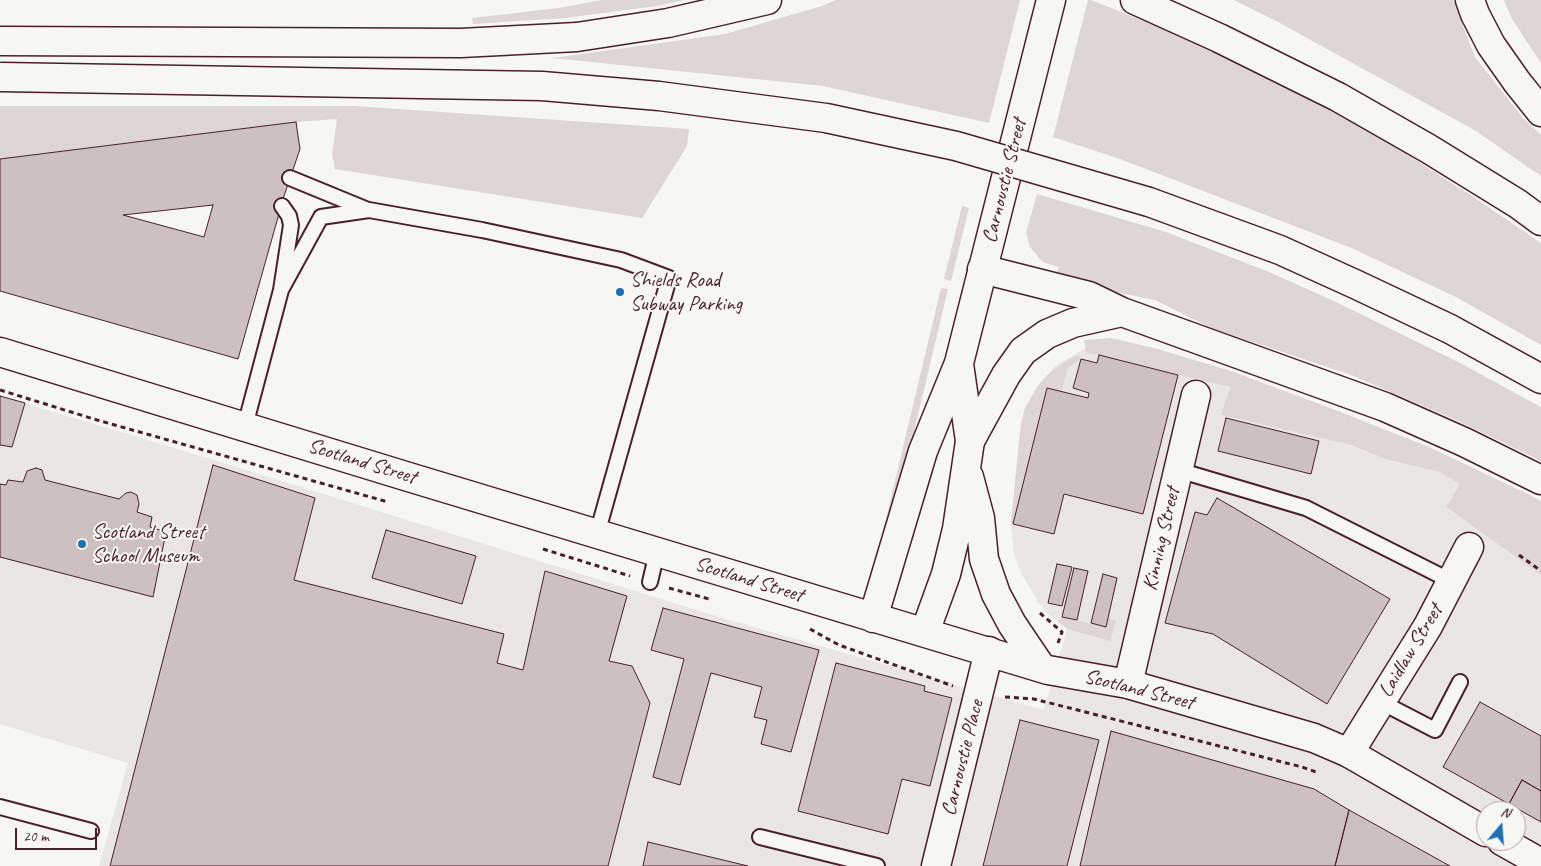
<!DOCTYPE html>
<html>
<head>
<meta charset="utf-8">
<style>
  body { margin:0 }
  #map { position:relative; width:1541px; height:866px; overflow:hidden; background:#f6f6f2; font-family:Caveat,sans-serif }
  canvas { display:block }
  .north { position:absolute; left:1476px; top:801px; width:50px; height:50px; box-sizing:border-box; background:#f6f6f2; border:1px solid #b1a0a2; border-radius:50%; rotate:18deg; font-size:14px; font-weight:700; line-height:20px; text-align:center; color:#4a1f2b }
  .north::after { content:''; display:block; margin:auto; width:18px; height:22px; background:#1f6fb2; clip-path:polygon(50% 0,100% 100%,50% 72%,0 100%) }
  .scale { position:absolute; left:15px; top:828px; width:82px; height:22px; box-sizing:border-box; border:2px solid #4a1f2b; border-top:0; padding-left:6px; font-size:15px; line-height:18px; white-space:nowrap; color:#4a1f2b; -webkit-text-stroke:4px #f6f6f2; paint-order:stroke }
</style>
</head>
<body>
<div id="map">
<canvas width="1541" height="866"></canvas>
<div class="north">N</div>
<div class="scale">20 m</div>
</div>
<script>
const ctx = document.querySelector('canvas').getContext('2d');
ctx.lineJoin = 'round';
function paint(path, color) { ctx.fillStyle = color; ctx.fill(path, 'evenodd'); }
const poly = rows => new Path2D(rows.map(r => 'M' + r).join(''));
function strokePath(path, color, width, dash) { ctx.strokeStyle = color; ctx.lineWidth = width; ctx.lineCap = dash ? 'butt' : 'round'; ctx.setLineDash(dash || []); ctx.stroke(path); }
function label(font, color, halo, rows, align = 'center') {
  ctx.font = font + ' Caveat,sans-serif'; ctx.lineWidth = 4; ctx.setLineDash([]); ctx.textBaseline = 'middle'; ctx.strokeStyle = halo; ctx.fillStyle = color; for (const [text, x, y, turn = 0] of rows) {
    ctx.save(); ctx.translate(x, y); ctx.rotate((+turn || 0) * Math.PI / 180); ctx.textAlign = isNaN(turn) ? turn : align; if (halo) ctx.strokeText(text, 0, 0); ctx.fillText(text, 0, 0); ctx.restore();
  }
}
const built = poly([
  [1093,344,1230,387,1221,415,1351,445,1385,459,1439,472,1460,484,1446,507,1541,575,1541,866,99,866,128,763,0,724,0,396,208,458,719,617,1044,710,1067,629,1047,613,1038,602,1020,571,1014,554,1011,526,1019,440,1038,388,1055,366],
  [1486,811,1516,811,1516,841,1486,841]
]);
const green = poly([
  [602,0,684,0,657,6,565,18,473,24,472,18,559,8],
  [836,0,1020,0,989,123,823,86,553,58,725,34,822,6],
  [1088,0,1091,0,1174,33,1258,71,1369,130,1475,198,1541,243,1541,345,1456,297,1349,247,1120,159,1053,137],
  [1234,0,1453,0,1475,57,1523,118,1541,135,1541,176,1476,131,1278,22],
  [1504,0,1541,0,1541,63,1512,19],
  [0,106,354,106,689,129,687,146,642,218,335,169,332,154,337,119,296,122,0,159],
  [1037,194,1166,232,1269,272,1336,302,1460,363,1541,407,1541,461,1458,421,1351,375,1211,328,1155,300,1105,290,1055,277,1059,267,1045,263,1040,259,1030,247,1026,233],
  [962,206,969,208,951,281,944,279],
  [941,288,948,289,891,528,884,527],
  [1111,338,1158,349,1231,371,1338,411,1429,447,1532,496,1541,501,1541,575,1446,507,1460,484,1439,472,1385,459,1351,445,1221,415,1230,387,1086,352,1084,340],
  [1078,355,1081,359,1068,368,1061,392,1047,388,1013,524,1011,523,1021,423,1025,408,1037,387,1047,375,1066,361],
  [1062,617,1105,627,1108,618,1116,621,1110,641,1068,629,1058,622]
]);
const building = poly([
  [296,122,300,149,284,196,238,359,0,291,0,159,296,122],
  [213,205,204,237,123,215,213,205],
  [1099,355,1178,375,1143,514,1064,494,1054,534,1013,524,1047,388,1088,398,1089,393,1073,388,1081,359,1097,363,1099,355],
  [0,396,25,403,12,447,0,445,0,396],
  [1226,418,1319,441,1311,474,1218,451,1226,418],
  [213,465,315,498,294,580,504,634,497,663,523,670,545,571,627,596,609,661,632,666,650,703,608,866,110,866,213,465],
  [36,468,42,470,45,480,119,499,126,493,131,492,137,495,139,504,137,512,152,517,150,527,166,532,153,597,0,557,0,484,6,485,8,480,23,482,27,471,36,468],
  [1217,498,1390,599,1327,704,1213,634,1165,623,1195,512,1207,515,1217,498],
  [386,530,476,556,462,604,372,578,386,530],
  [1057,564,1072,567,1062,606,1048,603,1057,564],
  [1074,568,1088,571,1077,620,1062,617,1074,568],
  [1103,574,1117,578,1106,627,1091,623,1103,574],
  [663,608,819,650,791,752,761,744,767,720,754,717,762,687,711,673,680,785,653,777,684,659,651,650,663,608],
  [836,663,925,686,924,691,952,698,930,786,902,779,888,834,798,811,836,663],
  [1480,702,1541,736,1541,791,1522,780,1509,804,1443,767,1480,702],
  [1020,720,1099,740,1067,866,983,866,1020,720],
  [1111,731,1314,789,1349,810,1335,866,1080,866,1111,731],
  [1522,780,1541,791,1541,822,1509,804,1522,780],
  [1349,810,1450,866,1335,866,1349,810],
  [648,842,748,866,643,866,648,842]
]);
const path = poly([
  [0,390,97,420,388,502],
  [543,549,630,576],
  [1519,555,1541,571],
  [669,588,709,599],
  [1040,613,1062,632,1058,643],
  [810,629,839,645,953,686],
  [1005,697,1034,699,1302,767,1319,773]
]);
const lane = poly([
  [290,178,368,210],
  [281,290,321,217,369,210,482,230,621,260,669,278,597,534],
  [245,426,281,290,291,225,289,216,282,206],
  [1178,470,1306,508,1451,581],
  [650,582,657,552],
  [1381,702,1435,730,1460,682],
  [0,807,91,831],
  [760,837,877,866]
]);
const street = poly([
  [1128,684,1196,395],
  [1349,753,1428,626,1469,547],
  [936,866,989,651]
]);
const secondary = poly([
  [0,352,402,475,1048,670,1128,684,1314,738,1349,753,1486,832],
  [969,477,980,518,984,559,996,594,1012,624,1041,667],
  [873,618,923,451,959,363,1051,0],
  [925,632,946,574,957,529,970,441,959,364],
  [1502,841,1541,863]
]);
const highway = poly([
  [1135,0,1219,38,1338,97,1429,149,1518,204,1541,221],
  [1470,0,1475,14,1491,45,1517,82,1541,112],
  [0,41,461,43,577,37,668,23,767,0],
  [1149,202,1280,250,1357,285,1450,329,1541,379],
  [982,269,1089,296,1122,312,1385,407,1464,442,1541,480],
  [970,441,1006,375,1023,351,1047,334,1073,323,1122,312]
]);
const highwayBridge = poly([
  [0,77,542,86,659,96,826,118,956,146,1149,202]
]);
const markers = [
  [620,292,5,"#1f6fb2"],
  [82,544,5,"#1f6fb2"]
];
const streetNames = [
  ["Carnoustie Street",1005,181,-76],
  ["Scotland Street",362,462,17],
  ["Kinning Street",1162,539,-77],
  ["Scotland Street",749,580,17],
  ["Laidlaw Street",1411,651,-59],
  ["Scotland Street",1139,690,14],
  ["Carnoustie Place",963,758,-76]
];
const poiNames = [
  ["Shields Road",630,280],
  ["Subway Parking",630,304],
  ["Scotland Street",92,532],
  ["School Museum",92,556]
];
paint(built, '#e9e6e3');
paint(green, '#ddd6d5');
paint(building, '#ccc1c0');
strokePath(building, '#4a1f2b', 1);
strokePath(lane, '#4a1f2b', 18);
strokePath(street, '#4a1f2b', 31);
strokePath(secondary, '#4a1f2b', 31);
strokePath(highway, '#4a1f2b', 31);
strokePath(path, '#4a1f2b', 3, [5, 4]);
strokePath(lane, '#f6f6f2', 14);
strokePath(street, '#f6f6f2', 28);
strokePath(secondary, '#f6f6f2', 28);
strokePath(highway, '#f6f6f2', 28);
strokePath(highwayBridge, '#4a1f2b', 31, []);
strokePath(highwayBridge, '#f6f6f2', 28);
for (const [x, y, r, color] of markers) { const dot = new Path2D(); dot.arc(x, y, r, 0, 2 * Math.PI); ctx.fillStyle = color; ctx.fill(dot); strokePath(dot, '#f6f6f2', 2); }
label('21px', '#4a1f2b', '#f6f6f2', streetNames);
label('21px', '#4a1f2b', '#f6f6f2', poiNames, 'left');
</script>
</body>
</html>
